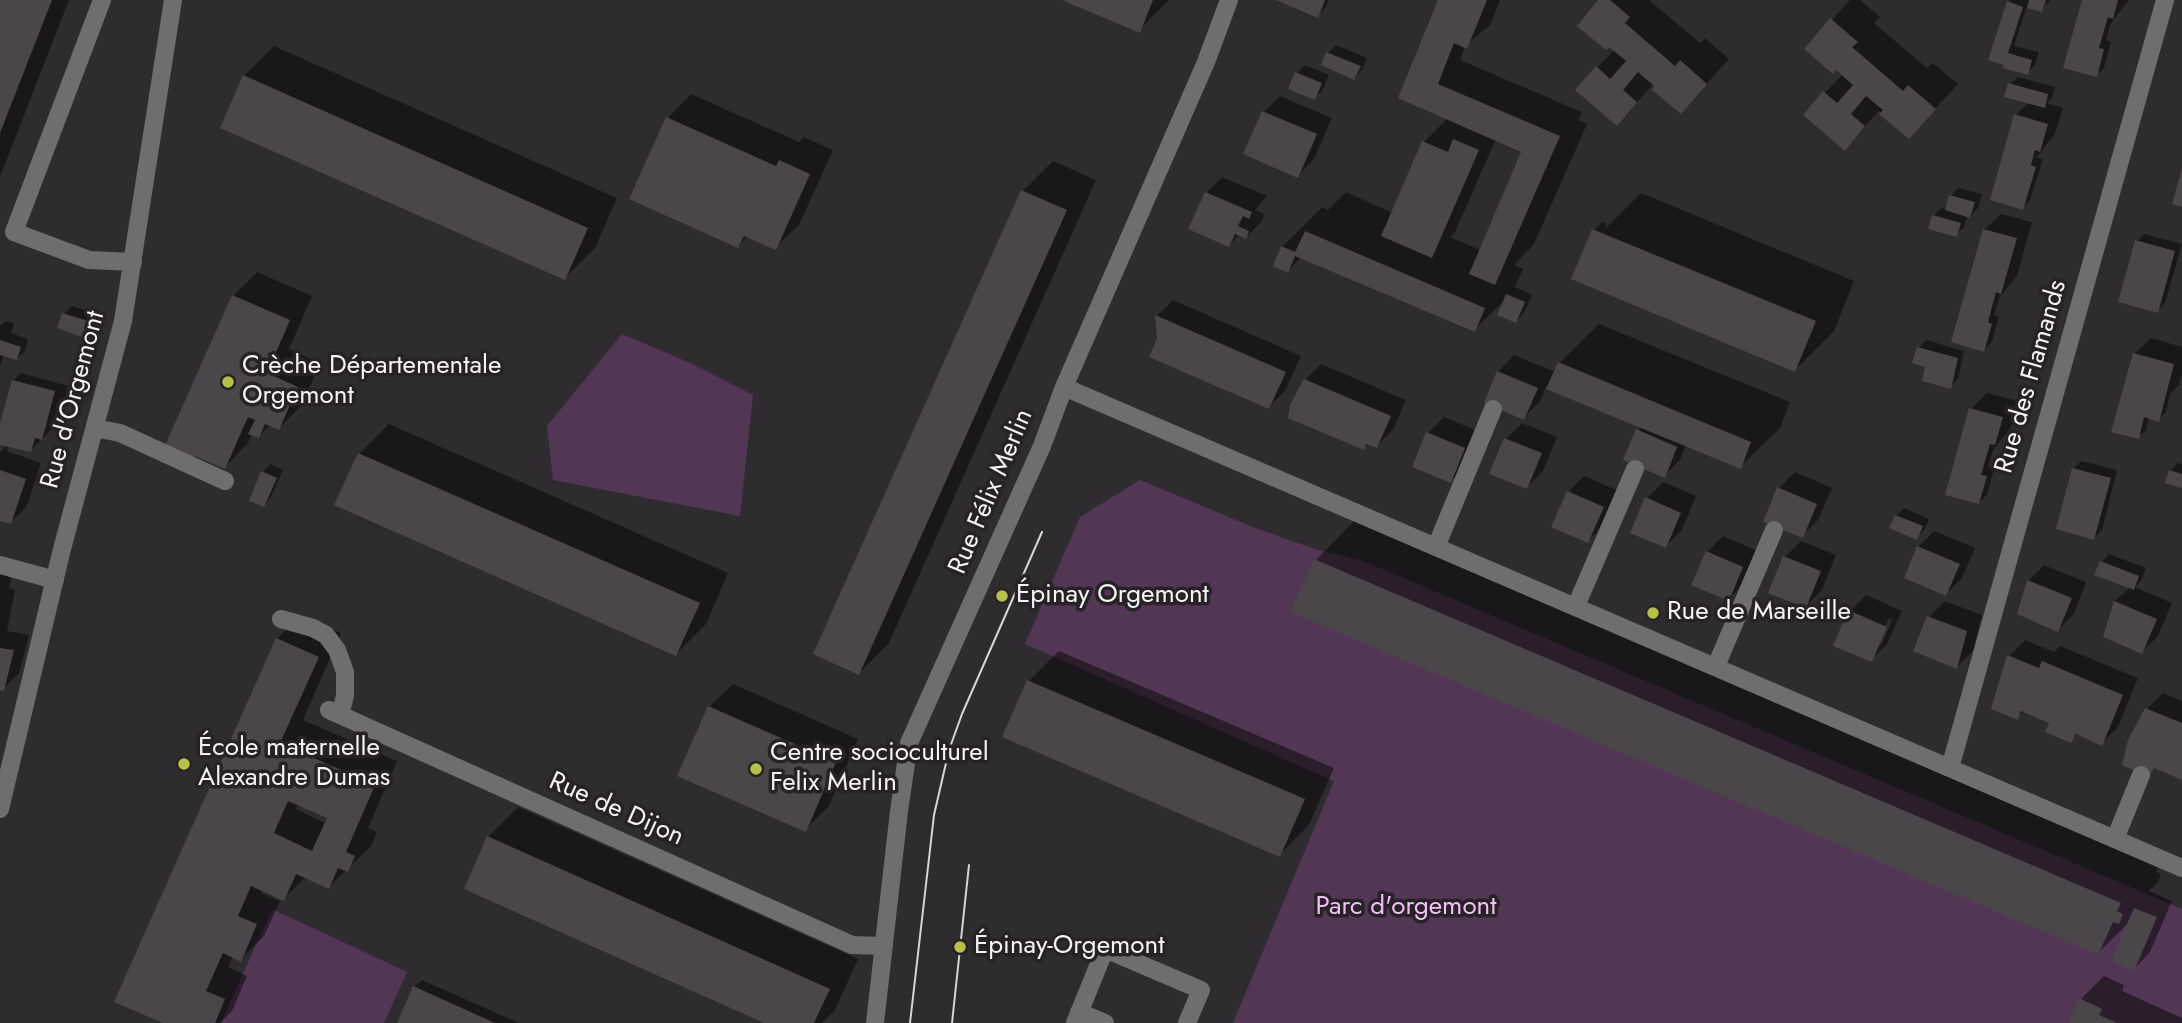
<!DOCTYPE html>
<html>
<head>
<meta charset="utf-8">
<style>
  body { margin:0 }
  canvas { display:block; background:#2f2c30 }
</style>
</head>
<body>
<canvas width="2182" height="1023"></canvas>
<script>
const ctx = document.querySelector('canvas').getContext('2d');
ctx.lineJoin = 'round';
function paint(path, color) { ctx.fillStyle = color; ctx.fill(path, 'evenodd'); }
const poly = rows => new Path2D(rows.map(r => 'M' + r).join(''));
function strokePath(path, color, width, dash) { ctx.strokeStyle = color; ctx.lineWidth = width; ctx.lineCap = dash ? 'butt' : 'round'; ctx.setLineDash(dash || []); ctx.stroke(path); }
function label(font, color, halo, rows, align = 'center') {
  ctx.font = font + ' Jost,sans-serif'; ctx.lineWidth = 7; ctx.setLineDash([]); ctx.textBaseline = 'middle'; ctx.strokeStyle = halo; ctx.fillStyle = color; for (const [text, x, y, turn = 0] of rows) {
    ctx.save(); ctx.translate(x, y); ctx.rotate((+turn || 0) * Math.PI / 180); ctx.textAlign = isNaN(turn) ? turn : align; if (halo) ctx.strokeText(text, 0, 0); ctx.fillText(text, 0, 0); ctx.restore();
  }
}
const green = poly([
  [622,334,690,363,753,395,740,516,553,480,547,426],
  [1140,480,1255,528,1318,550,1361,560,2182,909,2182,1023,1233,1023,1334,781,1025,644,1080,517],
  [272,909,407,972,384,1023,221,1023]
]);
const shadow = poly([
  [0,0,69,0,0,177],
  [1066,0,1169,0,1139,30],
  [1282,0,1329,0,1325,8,1317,16],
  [1440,0,1500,0,1491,24,1465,46,1460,60,1582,112,1579,120,1587,124,1534,244,1514,265,1523,269,1515,287,1532,295,1524,313,1516,321,1505,300,1474,330,1302,256,1288,271,1282,247,1322,207,1328,210,1346,192,1393,213,1424,142,1448,118,1400,97],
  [1496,139,1522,153,1481,250,1450,237,1455,232],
  [1600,0,1649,0,1700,43,1705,38,1729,59,1681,112,1658,79,1617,124,1597,68,1615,49],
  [1850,0,1860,0,1880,17,1874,23,1927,68,1933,63,1958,84,1909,137,1879,111,1845,148,1805,114,1843,74,1806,48],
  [2010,0,2050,0,2042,10,2027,6,2014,46,2039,52,2035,65,2027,73,2005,66,2008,2],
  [2084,0,2129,0,2111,23,2106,40,2111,42,2104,68,2096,75],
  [1336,45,1367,58,1362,70,1354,78,1323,64,1328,53],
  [274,46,617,198,595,248,565,278,244,76],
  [1305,65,1329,75,1322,91,1314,98,1290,88,1297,73],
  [2018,77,2055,87,2052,98,2047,103,2063,108,2055,134,2036,158,2043,159,2030,200,2022,208,2016,115,2029,102,2010,84],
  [691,94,799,142,804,137,833,150,799,225,775,248,748,236,738,246,668,118],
  [1280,96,1332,118,1314,159,1298,176,1264,112],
  [1053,161,1096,180,889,643,859,673,1023,191],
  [1222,177,1267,196,1255,210,1264,214,1262,221,1246,237,1240,234,1229,245,1206,193],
  [1958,188,1982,194,1978,208,1970,216,1968,215,1964,227,1956,235,1934,216,1941,208,1947,209,1951,196],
  [1641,193,1854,281,1834,331,1795,370,1573,278,1594,230,1602,222,1607,224,1604,230],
  [2001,214,2032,222,2017,276,1999,298,1994,315,1999,316,1992,342,1984,350,1984,230],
  [2144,234,2182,244,2165,303,2157,311,2137,241],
  [257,272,312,296,289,349,320,363,302,405,279,428,270,425,259,436,252,434,248,443,225,467,196,455,192,459,233,296],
  [1173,300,1301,356,1285,391,1269,407,1158,339,1157,316],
  [72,306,101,316,98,330,90,338,64,314],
  [5,321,14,323,11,333,28,339,25,351,17,358,4,354,0,367,0,326],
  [1599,324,1790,402,1780,428,1740,467,1686,445,1680,460,1664,476,1638,430,1642,427,1546,387,1540,401,1524,418,1486,402,1498,372,1514,355,1555,372,1559,363],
  [2151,338,2182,347,2182,373,2179,385,2170,394,2166,412,2158,420,2149,417,2146,430,2138,437,2134,354],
  [1926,340,1964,351,1958,379,1950,387,1927,365,1919,348],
  [1321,364,1406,400,1393,430,1377,446,1369,443,1363,448,1305,380],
  [21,373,68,386,58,422,47,434,31,450,9,445,7,451,41,463,27,506,11,522,0,519,0,452,7,445,0,443,0,429,13,381],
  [1987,393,2018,401,2011,427,1993,450,1988,467,1994,469,1987,495,1979,502,1971,409],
  [1444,417,1480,432,1467,465,1451,481,1428,433],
  [1522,423,1557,437,1543,471,1527,487,1506,439],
  [389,424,728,573,706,624,676,654,359,454],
  [2081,461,2117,470,2102,530,2094,538,2073,469],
  [2178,463,2182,464,2182,486,2170,471],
  [270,464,283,470,271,497,263,505,263,472],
  [1795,472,1832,488,1818,520,1802,536,1779,488],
  [1584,476,1619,491,1604,525,1588,541,1568,492],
  [1663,482,1696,496,1682,530,1666,546,1647,498],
  [1904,508,1929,519,1924,530,1916,538,1896,516],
  [1355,520,2160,863,2156,872,2161,874,2158,882,2149,891,2172,901,2150,952,2134,969,2130,921,2098,953,1293,611,1316,560],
  [1934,531,1975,548,1962,578,1946,594,1918,547],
  [1723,536,1758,551,1745,583,1728,599,1707,552],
  [1801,541,1836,555,1822,590,1806,606,1785,557],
  [2109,554,2146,568,2141,581,2135,587,2172,603,2158,636,2142,652,2105,636,2115,601,2130,587,2102,562],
  [2044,565,2086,582,2074,614,2058,630,2028,581],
  [0,568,13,571,9,588,15,590,7,631,29,635,19,673,3,689,0,688],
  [1866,595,1902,611,1887,644,1871,660,1850,611],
  [1889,618,1892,620,1882,644,1878,644],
  [1945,601,1982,615,1973,651,1957,667,1916,650,1929,617],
  [301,615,341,633,303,720,397,761,368,828,377,832,371,846,329,887,306,877,284,898,262,889,261,893,280,901,264,936,241,959,233,956,228,967,247,976,232,1011,220,1023,166,1023,277,639],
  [298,804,329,818,327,824,296,809],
  [2025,640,2054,652,2060,646,2138,678,2118,727,2102,743,2078,734,2071,741,2051,722,2024,711,2017,718,2009,656],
  [1059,651,1334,768,1309,825,1279,855,1029,681],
  [733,684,858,739,829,806,805,830,709,707],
  [2163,693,2182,701,2182,776,2156,767,2149,774,2147,709],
  [518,807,858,959,835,1010,822,1023,768,1023,488,837],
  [2104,976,2124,985,2122,991,2182,1018,2182,1023,2070,1023,2081,999],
  [422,980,519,1023,399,1023,414,987]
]);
const building = poly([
  [0,0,52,0,0,133],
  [1062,0,1153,0,1140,33],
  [1276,0,1325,0,1318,18],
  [1438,0,1487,0,1467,49,1454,43,1438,84,1560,136,1495,285,1469,274,1521,152,1398,98],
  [1598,0,1610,0,1630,17,1625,23,1675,66,1680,60,1707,84,1681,114,1652,90,1654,86,1638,72,1623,90,1637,102,1617,126,1575,90,1596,66,1610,79,1626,61,1609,47,1606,50,1577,26],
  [2029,0,2046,0,2042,12,2027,8],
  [2082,0,2118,0,2113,19,2108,17,2099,48,2104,49,2097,77,2063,68],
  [2007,1,2023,7,2008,53,2032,60,2028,75,2003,68,2004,65,1988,60],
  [1830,18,1858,42,1852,47,1903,91,1908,85,1936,109,1909,139,1879,114,1883,110,1866,96,1851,114,1865,126,1845,151,1803,115,1823,91,1837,103,1853,85,1836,70,1833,74,1804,49],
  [1326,52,1361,66,1354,80,1321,65],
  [1295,72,1322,83,1315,100,1288,89],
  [243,75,588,228,565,280,220,128],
  [2008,83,2048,94,2045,108,2004,97],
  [1262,111,1317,134,1298,178,1243,154],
  [2014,114,2048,124,2040,152,2035,150,2031,165,2036,167,2023,210,1990,200],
  [666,117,776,166,779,160,810,174,776,250,744,236,738,248,629,199],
  [1453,139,1479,150,1432,258,1381,236,1422,141,1448,152],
  [2182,169,2182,207,2172,204],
  [1021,190,1067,210,859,675,813,654],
  [1205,192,1252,212,1249,219,1243,216,1238,226,1249,231,1246,239,1235,234,1229,247,1188,229],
  [1949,195,1975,202,1970,218,1945,210],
  [1932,215,1961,223,1957,237,1928,229],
  [1592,229,1816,321,1795,372,1571,279],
  [1983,229,2017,238,2001,294,1996,292,1988,322,1992,324,1984,352,1951,342],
  [1305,231,1485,308,1475,332,1295,256,1288,273,1273,266,1281,246,1295,252],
  [2135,240,2175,251,2158,313,2118,302],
  [1506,294,1525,302,1516,323,1497,315],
  [232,295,290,320,267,373,298,387,279,430,265,424,259,438,248,434,255,420,248,417,225,469,195,456,193,461,164,448],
  [62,313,95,323,90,340,57,328],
  [1155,315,1286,372,1269,409,1149,357,1157,339],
  [0,340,21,347,17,360,0,355],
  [1917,347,1958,358,1951,389,1922,381,1925,367,1912,363],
  [2133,353,2174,364,2159,422,2144,417,2139,439,2111,432],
  [1558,362,1751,442,1741,469,1546,389],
  [1497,371,1538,388,1524,420,1484,403],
  [1304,379,1391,416,1377,448,1366,444,1364,450,1288,418,1290,405],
  [12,380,55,391,42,440,35,438,31,452,0,445,0,423],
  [1969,408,2003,417,1995,445,1990,444,1981,475,1987,476,1979,504,1945,495],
  [1636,429,1677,447,1665,478,1623,460],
  [1426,432,1465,448,1451,483,1412,467],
  [1504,438,1542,453,1527,489,1489,474],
  [358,453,700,603,676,656,334,505],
  [2072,468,2111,478,2094,540,2056,529],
  [0,470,26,479,11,524,0,521],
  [2169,470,2182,474,2182,488,2165,483],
  [261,471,277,478,264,507,249,501],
  [1777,487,1817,504,1803,538,1763,522],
  [1567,491,1604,507,1588,543,1551,527],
  [1645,497,1681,513,1666,548,1630,533],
  [1895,515,1923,526,1917,540,1889,528],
  [1917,546,1960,564,1946,596,1904,578],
  [1706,551,1743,567,1729,601,1691,585],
  [1783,556,1821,571,1806,608,1768,593],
  [1314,559,2121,903,2117,911,2123,914,2119,924,2113,922,2098,955,1290,612],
  [2100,561,2139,576,2134,590,2094,575],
  [2027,580,2072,598,2058,632,2017,614],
  [2114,601,2157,619,2142,654,2103,637],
  [1848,610,1887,627,1872,662,1833,646],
  [1927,616,1967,631,1957,669,1913,651],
  [276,638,319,657,280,743,375,785,346,852,355,856,348,872,338,868,329,889,296,874,284,901,251,886,238,916,257,924,241,962,223,953,206,991,225,999,215,1023,163,1023,114,1002],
  [288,801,327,818,312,851,274,833],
  [0,648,14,650,4,691,0,690],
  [2007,655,2039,668,2042,661,2123,695,2102,746,2076,734,2071,743,2045,732,2049,723,2021,711,2018,720,1991,709],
  [1027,680,1305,799,1280,857,1002,737],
  [708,706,836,762,806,832,677,776],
  [2145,708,2182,723,2182,780,2154,768,2149,777,2122,765,2128,740],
  [487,836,830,989,814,1023,764,1023,464,889],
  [2134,908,2157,917,2134,971,2111,961],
  [413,986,495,1023,397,1023],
  [2079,998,2102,1009,2099,1015,2118,1023,2068,1023]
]);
const minor = poly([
  [102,0,14,232,89,260,133,262],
  [1064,387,2182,868],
  [95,428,120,433,225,481],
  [1436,547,1493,409],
  [0,565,55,580],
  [1576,606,1635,469],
  [281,619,313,628,326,635,337,650,345,672,345,696,340,715],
  [1716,666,1774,530],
  [329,710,852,945,884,946],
  [1950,768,2165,0],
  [0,809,62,549,123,321,173,0],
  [2115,839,2141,775],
  [1079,1012,1105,1023],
  [875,1023,899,811,909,743,1042,446,1064,387,1206,62,1229,0],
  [1075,1023,1105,949,1201,990,1187,1023]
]);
const tram = poly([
  [910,1023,934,815,949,750,962,714,1042,532],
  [952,1023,969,865]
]);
const markers = [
  [228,382,7,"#b7c148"],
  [1002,596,7,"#b7c148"],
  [1653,613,7,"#b7c148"],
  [184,764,7,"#b7c148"],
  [756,769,7,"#b7c148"],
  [960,947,7,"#b7c148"]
];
const poiNames = [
  ["Crèche Départementale",242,367],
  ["Orgemont",242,397],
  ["Épinay Orgemont",1016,596],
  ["Rue de Marseille",1667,613],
  ["École maternelle",198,749],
  ["Alexandre Dumas",198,779],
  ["Centre socioculturel",770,754],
  ["Felix Merlin",770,784],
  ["Épinay-Orgemont",974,947]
];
const streetNames = [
  ["Rue des Flamands",2032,377,-74],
  ["Rue d'Orgemont",74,400,-75],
  ["Rue Félix Merlin",992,492,-67],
  ["Rue de Dijon",616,810,24]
];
const parkNames = [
  ["Parc d'orgemont",1406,908]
];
paint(green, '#513754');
paint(shadow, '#0007');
paint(building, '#4a464a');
strokePath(minor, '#6f6d70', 18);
strokePath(tram, '#d8d5d9', 2);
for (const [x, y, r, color] of markers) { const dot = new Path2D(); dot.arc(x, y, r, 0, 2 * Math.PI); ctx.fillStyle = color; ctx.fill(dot); strokePath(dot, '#262226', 2.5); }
label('26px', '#f5f3f6', '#262226', poiNames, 'left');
label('26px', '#f5f3f6', '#262226', streetNames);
label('26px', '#f4bff9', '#262226', parkNames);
</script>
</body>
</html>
